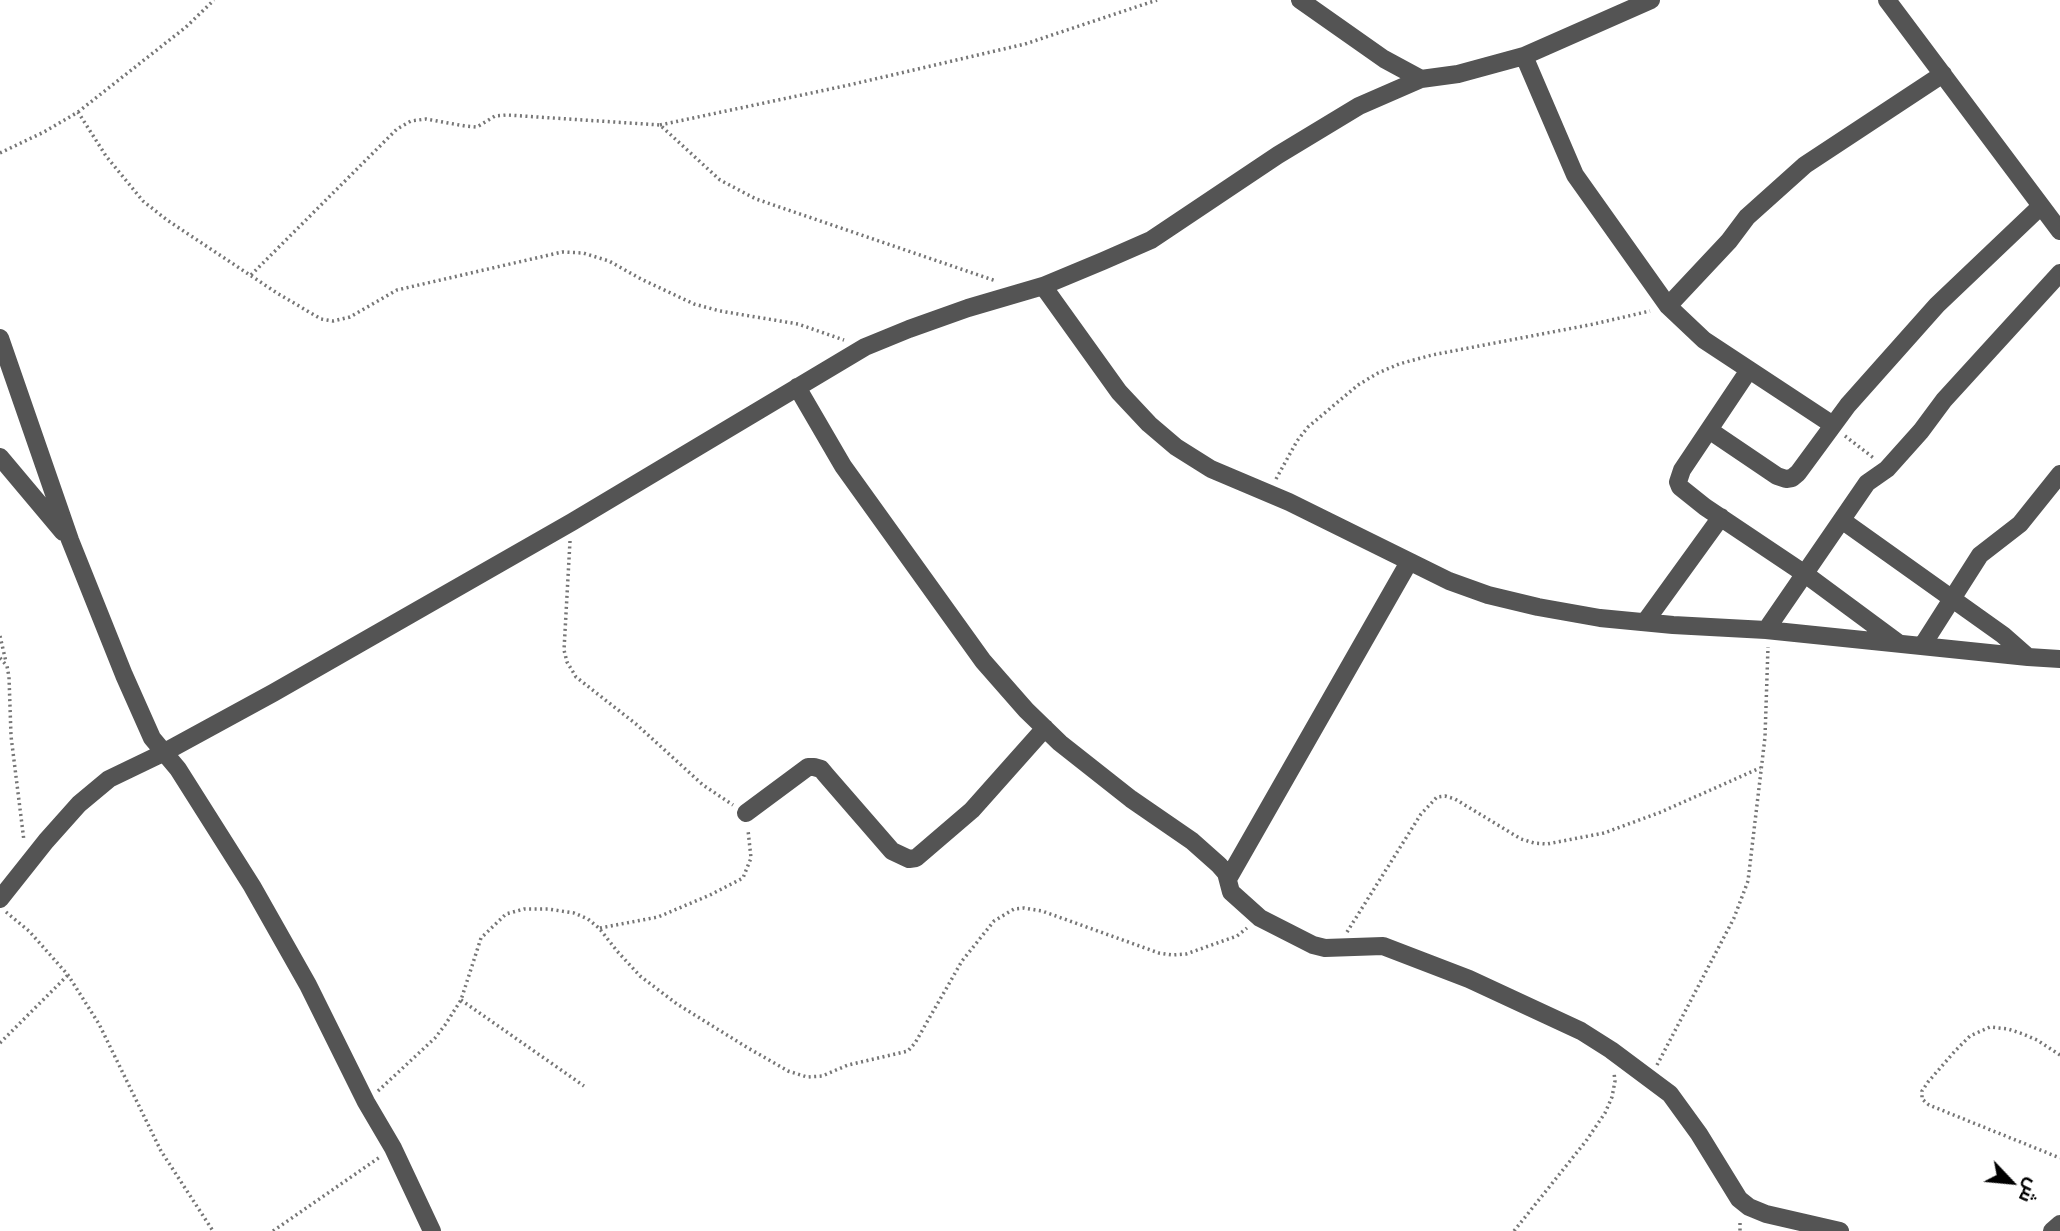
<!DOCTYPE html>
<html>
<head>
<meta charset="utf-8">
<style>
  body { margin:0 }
  #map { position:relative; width:2060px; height:1231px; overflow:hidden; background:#fff; font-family:"Public Sans",Cairo,sans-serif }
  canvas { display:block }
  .north { position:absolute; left:1976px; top:1147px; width:70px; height:70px; -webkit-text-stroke:5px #fff; paint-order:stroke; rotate:116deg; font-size:19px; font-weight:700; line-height:28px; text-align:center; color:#000 }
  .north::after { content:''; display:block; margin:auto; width:24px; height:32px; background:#000; clip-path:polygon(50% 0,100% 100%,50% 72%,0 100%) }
</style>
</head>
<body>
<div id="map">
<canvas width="2060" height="1231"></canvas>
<div class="north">ش</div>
</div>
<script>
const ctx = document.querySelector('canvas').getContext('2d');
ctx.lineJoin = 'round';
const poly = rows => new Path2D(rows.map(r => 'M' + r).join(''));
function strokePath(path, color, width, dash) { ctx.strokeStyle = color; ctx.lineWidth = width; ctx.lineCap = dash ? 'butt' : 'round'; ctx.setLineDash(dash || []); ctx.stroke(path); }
const path = poly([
  [78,112,186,27,214,0],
  [660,125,849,85,1025,44,1157,0],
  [0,153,44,132,78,112,106,156,143,201,167,220,277,293,321,319,333,321,350,317,397,290,562,252,583,253,609,261,641,279,694,304,720,311,798,324,844,340],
  [251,275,397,129,411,121,426,119,465,126,477,127,495,116,507,115,660,125,720,180,756,199,996,281],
  [1845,436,1875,459],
  [1276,479,1297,441,1308,427,1358,385,1378,373,1399,364,1432,355,1594,324,1650,311],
  [570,541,564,650,567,662,576,677,636,724,703,785,733,805],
  [0,636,6,662],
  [0,658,7,666,9,677,11,736,24,841],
  [6,912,29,931,68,975,99,1024,161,1151,213,1231],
  [600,928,658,917,710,895,743,878,751,858,748,830],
  [1347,932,1421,814,1437,797,1445,796,1455,799,1521,839,1534,843,1547,844,1604,833,1661,812,1760,768],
  [461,1000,584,1086],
  [0,1043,68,975],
  [2060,1055,2037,1040,2023,1034,2008,1029,1990,1027,1970,1036,1955,1051,1928,1082,1922,1091,1922,1099,1929,1105,2060,1158],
  [1657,1065,1734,918,1748,881,1765,737,1768,647],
  [378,1091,435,1038,445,1025,461,1000,481,938,506,914,524,909,548,909,574,913,588,919,599,928,617,951,640,976,677,1004,748,1048,788,1071,807,1077,822,1076,848,1065,908,1051,915,1043,962,961,994,921,1014,909,1024,908,1042,911,1159,953,1172,955,1186,954,1237,936,1247,928],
  [1740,1223,1740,1231],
  [273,1231,380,1157],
  [1514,1231,1586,1141,1605,1113,1612,1097,1615,1081,1614,1073]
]);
const minor = poly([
  [1300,0,1384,59,1421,79,1458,74,1524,56,1651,0],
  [1887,0,2060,231],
  [1524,56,1575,175,1668,306,1704,340,1833,425],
  [1043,286,1119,392,1149,424,1176,447,1211,469,1289,502,1449,581,1488,595,1538,607,1600,618,1673,625,1766,630,2028,657,2060,659],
  [1668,306,1729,241,1747,217,1805,165,1943,74],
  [0,338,70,540,124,675,152,738,178,769,252,886,308,985,366,1102,393,1148,432,1231],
  [1749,370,1682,470,1678,482,1680,487,1705,507,1805,574,1897,642],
  [797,387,843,466,983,661,1026,710,1060,743,1131,799,1192,841,1219,865,1226,873,1231,892,1260,918,1313,945,1325,948,1383,946,1469,979,1581,1031,1611,1050,1670,1094,1699,1134,1739,1199,1749,1207,1766,1214,1840,1231],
  [1709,430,1777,476,1786,479,1792,478,1798,473,1848,405,1937,305,2041,206],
  [0,457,63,532],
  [1843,521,2003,635,2028,657],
  [1645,622,1721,517],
  [1766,630,1867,483,1887,469,1921,431,1944,400,2060,273],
  [1922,646,1980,555,2020,524,2060,474],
  [746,813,808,767,814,767,821,769,826,775,892,851,909,859,916,858,972,810,1045,728],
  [1228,879,1409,562],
  [0,899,46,841,79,804,109,779,163,753,273,693,572,522,865,347,909,329,968,308,1043,286,1103,261,1151,240,1278,155,1359,106,1421,79],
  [2052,1231,2060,1224]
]);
strokePath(path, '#767676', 3.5, [2, 3.5]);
strokePath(minor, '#545454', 18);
</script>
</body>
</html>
